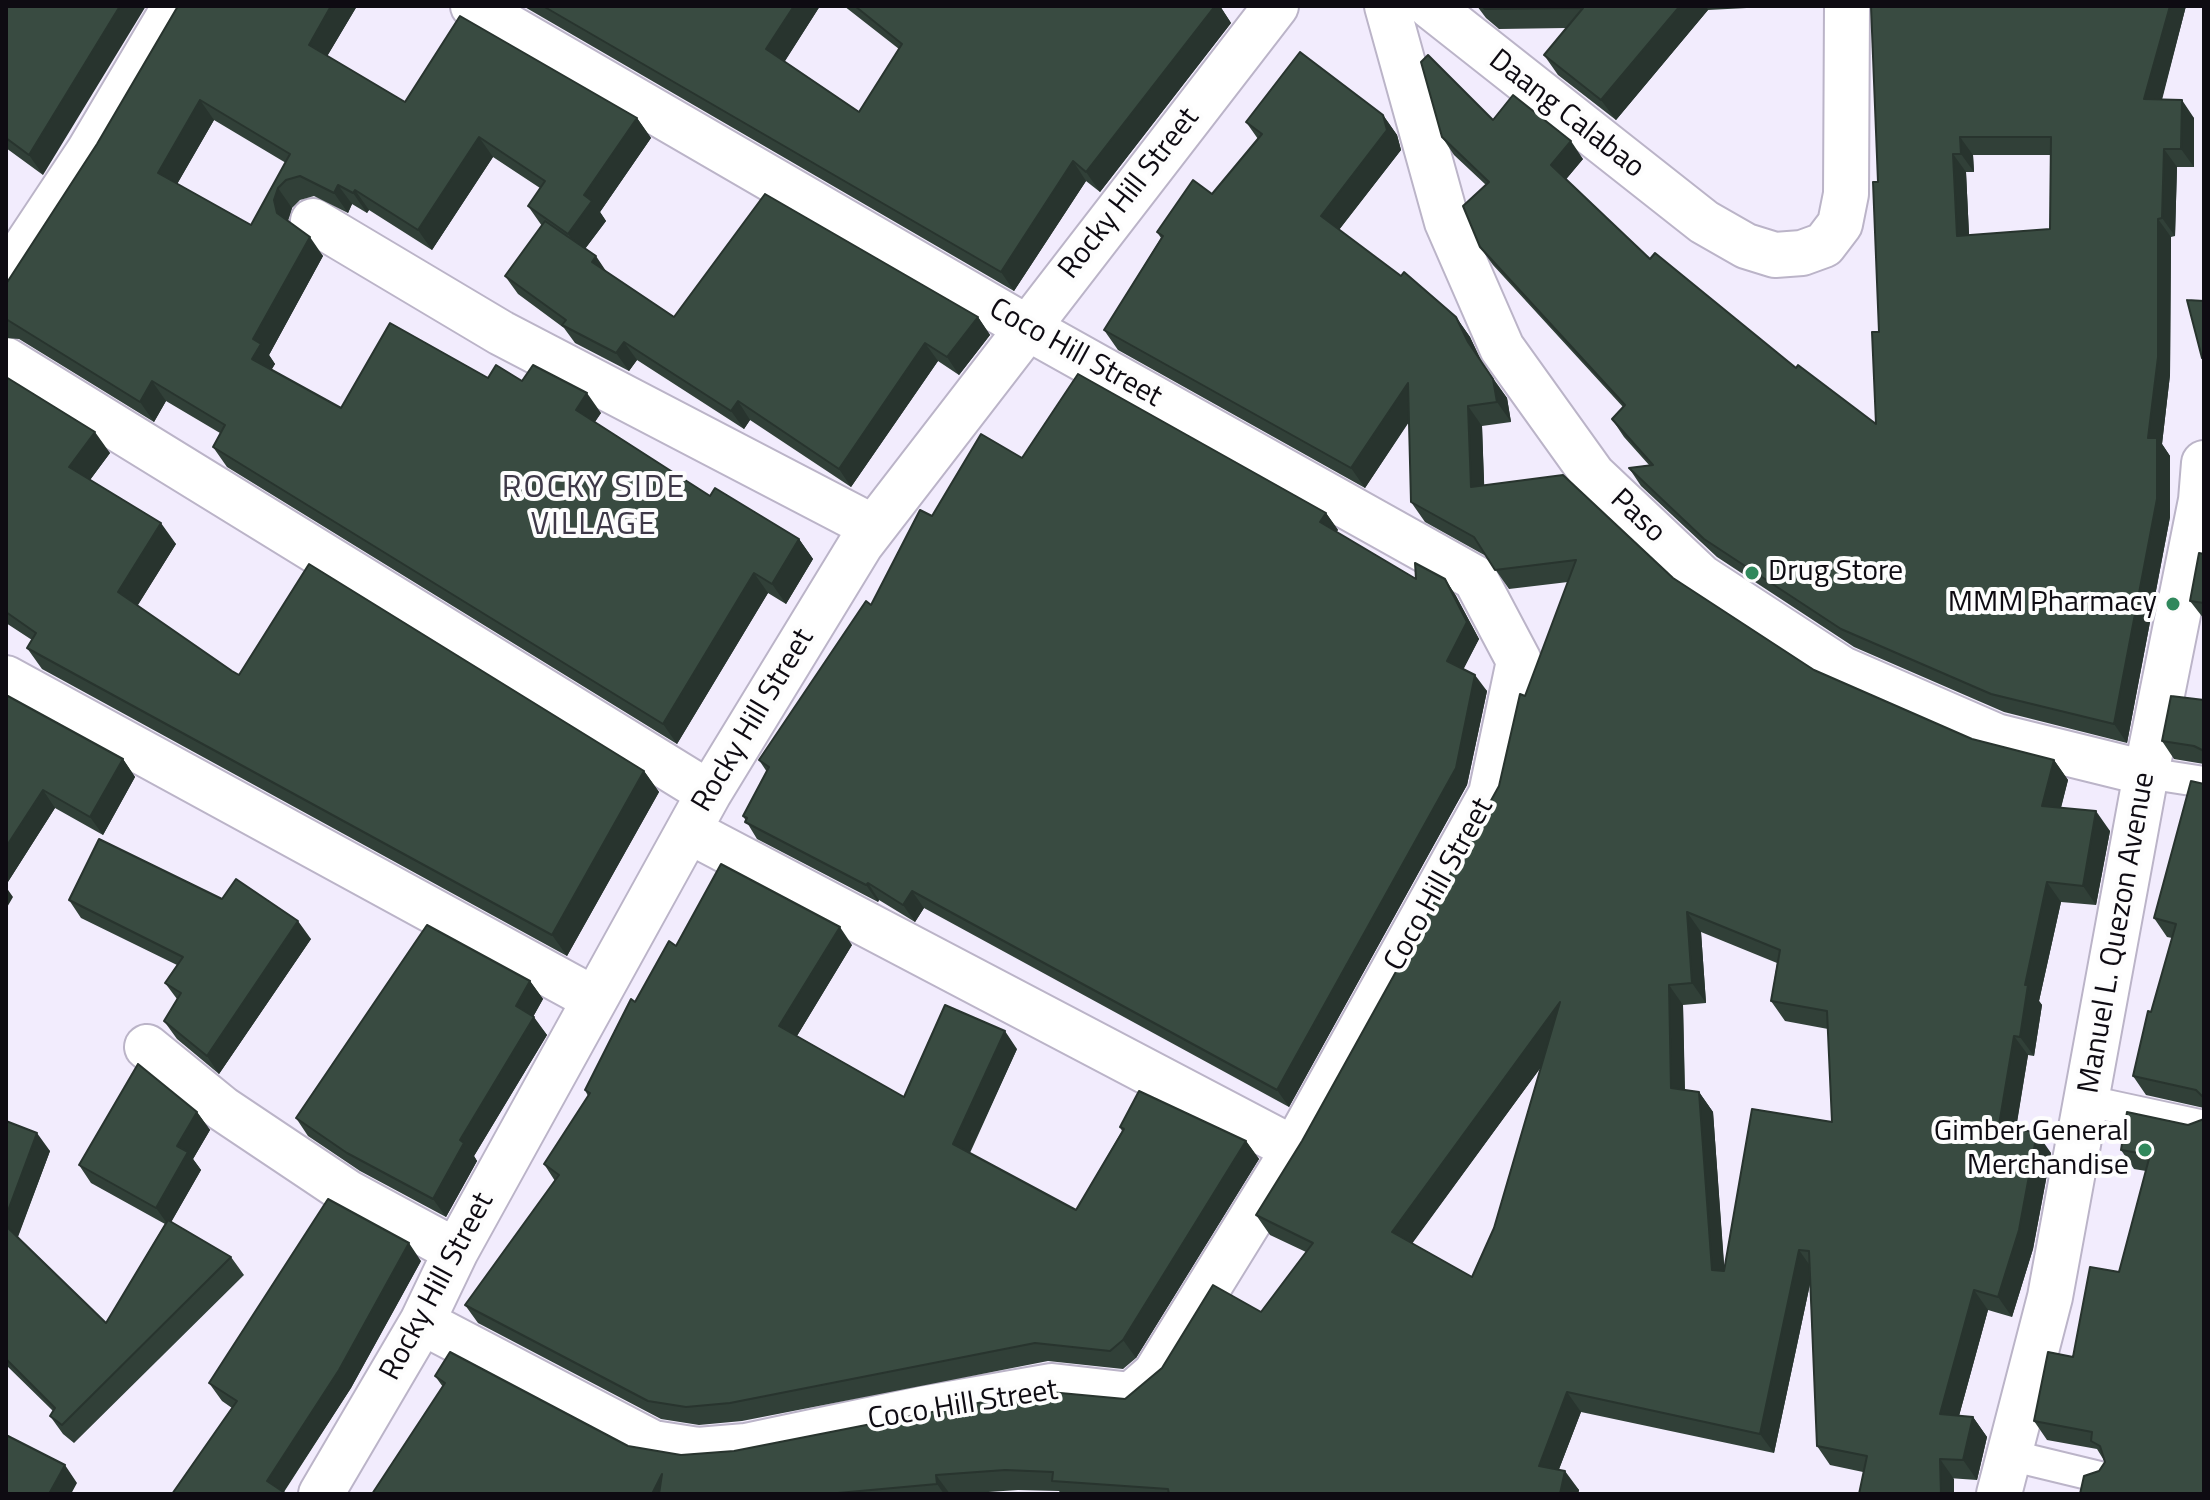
<!DOCTYPE html>
<html>
<head>
<meta charset="utf-8">
<style>
  body { margin:0 }
  #map { position:relative; width:2210px; height:1500px; overflow:hidden; background:#f2ecfd; font-family:"Titillium Web",sans-serif }
  canvas { display:block }
  .frame { position:absolute; inset:0; border:8px solid #0e0b12; pointer-events:none }
</style>
</head>
<body>
<div id="map">
<canvas width="2210" height="1500"></canvas>
<div class="frame"></div>
</div>
<script>
const ctx = document.querySelector('canvas').getContext('2d');
ctx.lineJoin = 'round';
const poly = rows => new Path2D(rows.map(r => 'M' + r).join(''));
function strokePath(path, color, width, dash) { ctx.strokeStyle = color; ctx.lineWidth = width; ctx.lineCap = dash ? 'butt' : 'round'; ctx.setLineDash(dash || []); ctx.stroke(path); }
function paint(path, color) { ctx.fillStyle = color; ctx.fill(path, 'evenodd'); }
function label(font, color, halo, rows, align = 'center') {
  ctx.font = font + ' "Titillium Web",sans-serif'; ctx.lineWidth = 8; ctx.setLineDash([]); ctx.textBaseline = 'middle'; ctx.strokeStyle = halo; ctx.fillStyle = color; for (const [text, x, y, turn = 0] of rows) {
    ctx.save(); ctx.translate(x, y); ctx.rotate((+turn || 0) * Math.PI / 180); ctx.textAlign = isNaN(turn) ? turn : align; if (halo) ctx.strokeText(text, 0, 0); ctx.fillText(text, 0, 0); ctx.restore();
  }
}
const lane = poly([
  [2146,773,2204,782],
  [2088,1101,2204,1126],
  [2009,1455,2100,1477]
]);
const street = poly([
  [1387,6,1447,222,1502,348,1593,475,1701,577,1842,669,1996,736,2146,773],
  [1430,6,1704,222,1746,246,1775,255,1802,253,1824,245,1840,224,1846,194,1847,6],
  [313,221,501,333,873,527],
  [6,276,89,151,175,6],
  [6,360,709,793],
  [6,678,594,999],
  [689,831,1294,1149],
  [147,1047,223,1109,347,1192,456,1251],
  [422,1322,653,1443,698,1450,746,1446,921,1409,1052,1386,1131,1395,1155,1374,1294,1149,1491,794,1519,661,1475,578,1026,327,473,6],
  [321,1494,422,1322,456,1251,709,793,861,544,1276,6]
]);
const secondary = poly([
  [1999,1494,2050,1297,2145,779,2201,500,2204,463]
]);
const wall = poly([
  [6,6,43,175,6,148],
  [178,6,357,6,327,56,405,102,637,118,651,138,600,212,606,221,585,249,607,272,674,317,978,317,990,335,959,375,938,361,851,487,750,420,744,429,637,360,629,371,575,343,564,328,518,294,505,276,542,226,528,206,540,188,493,157,432,250,369,210,367,213,352,204,348,213,314,196,300,200,292,208,288,221,323,256,269,355,275,364,271,370,341,408,488,378,522,381,601,413,595,422,710,496,799,539,813,559,786,604,768,593,677,744,227,467,213,447,220,433,166,401,154,422,19,339,6,338,6,284,97,144],
  [214,120,286,163,251,225,177,184],
  [523,6,820,6,784,62,859,112,899,49,844,6,1220,6,1231,23,1100,192,1086,181,1014,291],
  [1477,6,1766,6,1766,7,1708,10,1616,120,1558,75,1544,55,1566,28,1499,29,1486,18],
  [1871,6,2186,6,2162,100,2194,118,2194,167,2177,167,2175,236,2171,237,2170,375,2162,444,2170,456,2170,517,2127,743,2004,712,1854,647,1717,557,1641,486,1629,468,1649,465,1624,437,1612,419,1623,407,1493,265,1480,247,1486,185,1454,155,1442,137,1493,120,1583,159,1566,179,1650,259,1796,368,1876,424,1879,332,1878,182],
  [1973,155,2051,155,2050,229,1969,235,1966,172,1974,172],
  [1383,115,1397,135,1401,150,1339,230,1456,317,1470,337,1481,361,1507,398,1511,422,1482,426,1484,485,1673,578,1814,670,1972,739,2054,760,2068,780,2061,808,2110,831,2096,905,2061,902,2039,1001,2042,1005,2034,1056,2028,1055,2016,1129,2051,1153,2033,1249,2012,1317,1988,1310,1959,1416,1973,1417,1987,1437,1977,1480,1863,1472,1830,1465,1817,1446,1810,1284,1774,1453,1581,1412,1559,1469,1579,1490,1578,1494,1061,1494,1059,1491,1018,1490,959,1494,372,1494,443,1387,435,1376,628,1446,681,1455,734,1451,1125,1399,1261,1312,1306,1252,1270,1235,1256,1215,1302,1141,1499,786,1525,696,1568,582,1509,589,1486,556,1425,522,1411,502,1409,422,1365,488,1118,350,1104,330,1161,238,1157,232,1212,194,1258,139,1246,122],
  [1701,932,1777,963,1771,1001,1785,1021,1828,1029,1832,1122,1724,1267,1713,1112,1699,1092,1685,1090,1683,1005,1706,1003],
  [1541,1067,1494,1228,1472,1277,1412,1243],
  [6,377,110,453,90,480,176,544,137,606,232,671,239,675,644,771,659,792,567,956,42,669,27,648,32,640,6,623],
  [1022,458,1326,513,1338,530,1336,532,1416,579,1445,579,1456,596,1479,639,1463,669,1487,691,1467,785,1289,1107,924,908,915,922,879,900,878,902,757,839,743,816,767,772,759,760,871,605,932,516],
  [2204,554,2204,619,2190,601],
  [6,695,123,759,135,777,103,835,55,808,6,885],
  [2204,700,2204,764,2174,759,2162,741],
  [2204,784,2204,1108,2146,1095,2133,1076,2172,938,2167,937,2154,918],
  [222,899,311,939,219,1074,177,1039,164,1021,177,999,165,983,177,965,81,918,69,900],
  [852,945,797,1036,904,1097,1017,1049,970,1153,1076,1210,1122,1131,1120,1127,1246,1141,1259,1159,1136,1358,1123,1369,1048,1361,742,1421,699,1425,661,1419,478,1323,465,1305,555,1181,544,1164,588,1096,585,1090,676,946],
  [530,981,543,999,533,1017,547,1035,474,1156,477,1161,446,1217,360,1171,308,1136,296,1118],
  [197,1112,210,1130,193,1159,201,1170,171,1222,231,1257,244,1275,74,1443,63,1434,50,1416,53,1411,6,1365,6,1121,50,1151,18,1237,106,1323,165,1224,91,1183,79,1165],
  [2188,1125,2204,1494,2099,1471,2105,1462,2097,1449,2047,1440,2034,1421,2073,1357,2119,1272,2146,1171,2134,1169,2121,1150],
  [421,1261,351,1388,284,1492,286,1494,172,1494,232,1408,222,1401,209,1383]
]);
const shadedWall = poly([
  [120,6,146,6,43,175,29,155],
  [331,6,357,6,322,65,309,45],
  [794,6,820,6,780,69,766,49],
  [1215,6,1220,6,1231,23,1100,192,1086,172],
  [1680,6,1706,6,1708,10,1616,120,1601,100],
  [2170,6,2186,6,2157,117,2144,99],
  [200,100,214,120,172,193,158,173],
  [2182,100,2194,118,2194,167,2181,149],
  [1383,115,1397,135,1401,150,1334,236,1321,216],
  [637,118,651,138,600,212,606,221,581,254,568,234,584,195],
  [479,137,493,157,432,250,418,230],
  [1960,137,1973,155,1974,172,1961,154],
  [1571,141,1583,159,1563,183,1551,165],
  [2164,149,2177,167,2175,236,2162,218],
  [1953,154,1966,172,1970,254,1957,236],
  [1073,161,1086,181,1014,291,1001,272],
  [338,185,352,204,348,213,334,193],
  [278,188,292,208,288,220,291,232,277,213,274,200],
  [355,190,369,210,367,213,353,193],
  [2158,219,2171,237,2170,375,2162,444,2170,456,2170,517,2127,743,2114,724,2148,438],
  [310,237,323,256,269,355,275,364,266,379,252,359,253,339],
  [596,256,608,274,592,262],
  [978,317,990,335,959,375,947,357],
  [1456,317,1470,337,1482,362,1468,342],
  [624,342,637,360,629,371,616,353],
  [925,343,938,361,851,487,839,469],
  [1493,379,1507,398,1511,422,1497,402],
  [152,381,166,401,154,422,140,402],
  [1408,383,1421,403,1365,488,1351,468],
  [587,393,601,413,589,430,576,410],
  [738,401,750,420,744,429,731,411],
  [1468,406,1482,426,1485,506,1471,487],
  [95,432,110,453,84,488,69,467],
  [1326,513,1338,530,1331,539,1320,522],
  [161,523,176,544,133,613,118,592],
  [799,539,813,559,786,604,772,584],
  [754,573,768,593,677,744,663,724],
  [1445,579,1456,596,1479,639,1459,678,1447,661],
  [1475,675,1487,691,1467,785,1289,1107,1277,1090],
  [123,759,135,777,103,835,90,817],
  [2054,760,2068,780,2056,826,2042,806],
  [644,771,659,792,567,956,552,935],
  [43,790,55,808,6,885,6,847],
  [2096,811,2110,831,2096,905,2083,886],
  [2047,882,2061,902,2039,1001,2042,1005,2034,1056,2020,1037,2025,985],
  [868,883,879,900,878,902,866,885],
  [6,887,13,897,6,909],
  [912,891,924,908,915,922,903,905],
  [1687,912,1701,932,1706,1003,1692,983],
  [298,921,311,939,219,1074,207,1056],
  [840,927,852,945,792,1044,779,1026],
  [530,981,543,999,529,1024,516,1006],
  [1669,985,1683,1005,1685,1108,1671,1088],
  [1560,1002,1574,1022,1406,1252,1392,1232],
  [534,1017,547,1035,474,1156,477,1161,446,1217,433,1199,460,1140],
  [1005,1031,1017,1049,965,1162,953,1144],
  [2014,1036,2028,1055,2013,1145,1999,1125],
  [1699,1092,1713,1112,1726,1290,1712,1270],
  [197,1112,210,1130,193,1159,201,1170,169,1226,156,1208,177,1146],
  [37,1133,50,1151,16,1241,6,1227,6,1216],
  [2037,1133,2051,1153,2033,1249,2012,1317,1998,1297],
  [1246,1141,1259,1159,1136,1358,1123,1340],
  [409,1243,421,1261,351,1388,282,1494,267,1481],
  [1799,1250,1813,1270,1774,1453,1760,1434],
  [1974,1290,1988,1310,1954,1434,1940,1414],
  [1567,1392,1581,1412,1553,1485,1539,1466],
  [1973,1417,1987,1437,1977,1480,1963,1460],
  [1940,1459,1954,1479,1954,1494,1941,1494],
  [65,1465,77,1483,71,1494,49,1494],
  [1565,1471,1579,1490,1578,1494,1560,1494],
  [662,1474,675,1494,652,1494],
  [936,1475,950,1494,944,1494,937,1484]
]);
const building = poly([
  [6,6,120,6,29,155,6,138,6,6],
  [178,6,331,6,309,45,405,102,460,16,637,118,584,195,592,201,568,234,528,206,545,181,479,137,418,230,355,190,353,193,338,185,334,193,300,176,286,180,278,188,274,200,277,213,310,237,253,339,261,344,252,359,341,408,390,323,488,378,496,365,522,381,533,365,587,393,576,410,710,496,715,488,799,539,772,584,754,573,663,724,213,447,225,425,152,381,140,402,6,319,6,284,97,144,178,6],
  [200,100,290,154,251,225,158,173,200,100],
  [543,6,794,6,766,49,859,112,902,44,855,6,1215,6,1086,172,1073,161,1001,272,543,6],
  [1482,6,1680,6,1601,100,1544,55,1583,8,1485,9,1482,6],
  [1871,6,2170,6,2144,99,2182,100,2181,149,2164,149,2162,218,2158,219,2158,357,2148,438,2157,438,2157,499,2114,724,1991,694,1841,629,1704,539,1629,468,1653,465,1612,419,1625,405,1480,247,1463,206,1489,182,1442,137,1421,62,1428,55,1493,120,1513,95,1571,141,1551,165,1650,259,1655,253,1796,368,1798,365,1876,424,1872,332,1879,332,1873,182,1878,182,1871,6],
  [1960,137,2051,137,2050,229,1957,236,1953,154,1961,154,1960,137],
  [1300,52,1383,115,1387,130,1321,216,1401,276,1404,272,1456,317,1468,342,1493,379,1497,402,1468,406,1471,487,1563,475,1673,578,1814,670,1972,739,2054,760,2042,806,2096,811,2083,886,2047,882,2025,985,2028,985,2020,1037,2014,1036,1999,1125,2037,1133,2019,1230,1998,1297,1974,1290,1940,1414,1973,1417,1963,1460,1940,1459,1941,1494,1859,1494,1867,1456,1817,1446,1809,1251,1799,1250,1760,1434,1567,1392,1539,1466,1565,1471,1560,1494,1169,1494,1168,1489,1052,1481,1053,1472,1005,1470,936,1475,937,1484,827,1494,659,1494,662,1474,652,1494,372,1494,445,1383,435,1376,450,1352,628,1446,681,1455,734,1451,1039,1391,1125,1399,1162,1368,1213,1285,1261,1312,1313,1243,1256,1215,1302,1141,1499,786,1520,694,1525,696,1576,560,1495,570,1474,537,1411,502,1408,383,1351,468,1104,330,1163,236,1157,232,1193,180,1212,194,1262,134,1246,122,1300,52],
  [1687,912,1780,950,1771,1001,1827,1011,1832,1122,1752,1109,1724,1271,1712,1270,1699,1092,1671,1088,1669,985,1692,983,1687,912],
  [1560,1002,1494,1228,1472,1277,1392,1232,1560,1002],
  [765,194,978,317,947,357,925,343,839,469,738,401,731,411,624,342,616,353,562,325,566,320,505,276,545,221,596,256,592,262,674,317,765,194],
  [2187,300,2204,301,2204,359,2202,358,2187,300],
  [1078,374,1326,513,1320,522,1416,579,1415,563,1445,579,1467,622,1447,661,1475,675,1456,768,1277,1090,912,891,903,905,868,883,866,885,745,822,747,818,743,816,769,767,759,760,866,601,871,605,920,510,932,516,981,434,1022,458,1078,374],
  [6,377,95,432,69,467,161,523,118,592,232,671,239,675,309,564,644,771,552,935,27,648,36,633,6,612,6,377],
  [2199,553,2204,554,2204,603,2190,601,2199,553],
  [6,695,123,759,90,817,43,790,6,847,6,695],
  [2171,696,2204,700,2204,751,2194,746,2162,741,2171,696],
  [2191,781,2204,784,2204,1098,2196,1090,2133,1076,2148,1011,2151,1012,2176,924,2154,918,2191,781],
  [99,839,222,899,236,879,298,921,207,1056,164,1021,181,993,165,983,183,957,69,900,99,839],
  [721,864,840,927,779,1026,904,1097,945,1005,1005,1031,953,1144,1076,1210,1124,1129,1120,1127,1139,1091,1246,1141,1123,1340,1110,1351,1035,1343,730,1403,686,1407,648,1401,465,1305,559,1175,544,1164,590,1093,585,1090,631,999,635,1002,669,941,676,946,721,864],
  [427,925,530,981,516,1006,534,1017,460,1140,464,1143,433,1199,347,1153,296,1118,427,925],
  [138,1064,197,1112,177,1146,188,1152,156,1208,79,1165,138,1064],
  [2127,1112,2188,1125,2204,1119,2204,1494,2080,1494,2084,1476,2099,1471,2105,1462,2100,1446,2091,1441,2092,1432,2034,1421,2048,1352,2073,1357,2090,1267,2119,1272,2150,1155,2121,1150,2127,1112],
  [6,1121,37,1133,6,1216,6,1121],
  [328,1199,409,1243,339,1370,267,1481,285,1493,172,1494,237,1401,209,1383,328,1199],
  [168,1220,231,1257,62,1425,50,1416,55,1408,6,1359,6,1226,106,1323,168,1220],
  [6,1435,65,1465,49,1494,6,1494,6,1435]
]);
const markers = [
  [1752,573,8,"#30885c"],
  [2173,604,8,"#30885c"],
  [2145,1150,8,"#30885c"]
];
const streetNames = [
  ["Daang Calabao",1566,115,38],
  ["Rocky Hill Street",1130,194,-52],
  ["Coco Hill Street",1075,354,29],
  ["Paso",1637,517,43],
  ["Rocky Hill Street",754,721,-59],
  ["Coco Hill Street",1440,885,-61],
  ["Manuel L. Quezon Avenue",2118,933,-80],
  ["Rocky Hill Street",438,1287,-62],
  ["Coco Hill Street",963,1406,-9]
];
const poiNames = [
  ["Drug Store",1768,573,"left"],
  ["MMM Pharmacy",2157,604],
  ["Gimber General",2129,1133],
  ["Merchandise",2129,1167]
];
const neighbourhoodNames = [
  ["ROCKY SIDE",594,489],
  ["VILLAGE",594,526]
];
strokePath(lane, '#bbb4c8', 34);
strokePath(street, '#bbb4c8', 48);
strokePath(secondary, '#bbb4c8', 48);
strokePath(lane, '#fff', 30);
strokePath(street, '#fff', 44);
strokePath(secondary, '#fff', 44);
paint(wall, '#314038');
paint(shadedWall, '#28342e');
paint(building, '#394b41');
strokePath(building, '#28342e', 2);
for (const [x, y, r, color] of markers) { const dot = new Path2D(); dot.arc(x, y, r, 0, 2 * Math.PI); ctx.fillStyle = color; ctx.fill(dot); strokePath(dot, '#fdfdfd', 3); }
label('30px', '#0e0b12', '#fdfdfd', streetNames);
label('30px', '#0e0b12', '#fdfdfd', poiNames, 'right');
ctx.letterSpacing = '2px';
label('32px', '#3e3848', '#fdfdfd', neighbourhoodNames);
ctx.letterSpacing = '0px';
</script>
</body>
</html>
